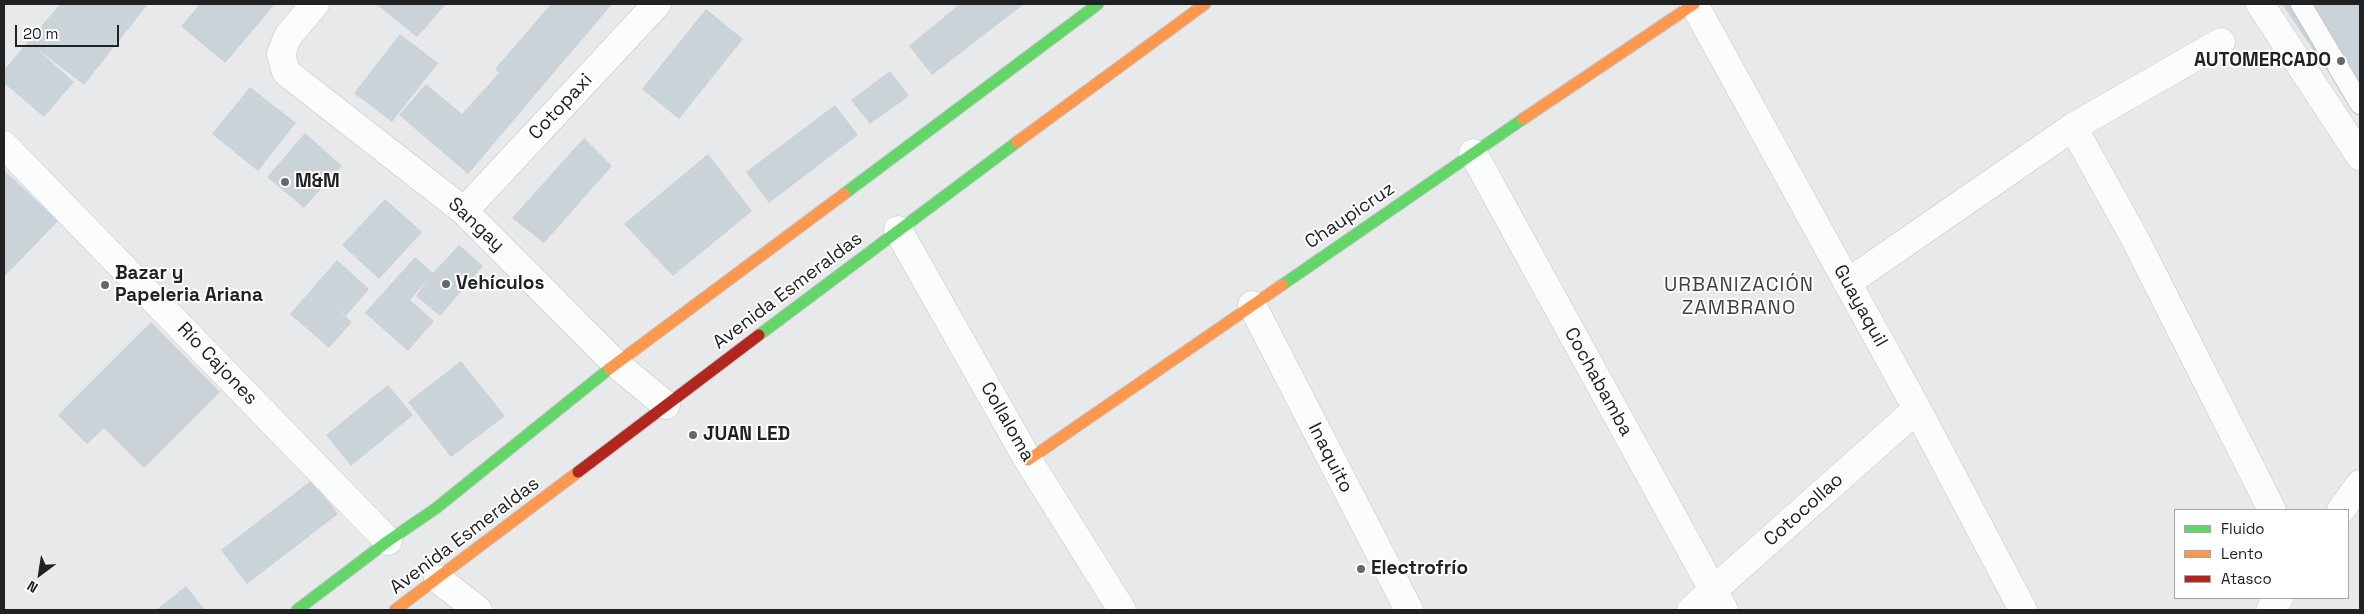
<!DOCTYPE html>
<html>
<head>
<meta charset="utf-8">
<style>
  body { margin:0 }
  #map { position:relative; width:2364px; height:614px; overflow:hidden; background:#e7e9eb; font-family:"Space Grotesk",sans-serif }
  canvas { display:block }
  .frame { position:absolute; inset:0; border:5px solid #202123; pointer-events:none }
  .legend { position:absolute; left:2174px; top:509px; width:175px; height:90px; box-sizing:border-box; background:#fff; border:1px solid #a6a6a7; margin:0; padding:6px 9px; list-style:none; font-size:15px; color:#202123 }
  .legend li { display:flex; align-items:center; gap:10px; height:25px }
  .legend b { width:25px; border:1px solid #a6a6a7 }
  .north { position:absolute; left:15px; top:549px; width:50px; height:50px; -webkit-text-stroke:4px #fff; paint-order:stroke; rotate:211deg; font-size:14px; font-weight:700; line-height:20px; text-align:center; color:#202123 }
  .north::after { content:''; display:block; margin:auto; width:18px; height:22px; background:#202123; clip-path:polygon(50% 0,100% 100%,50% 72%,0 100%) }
  .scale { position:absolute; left:15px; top:25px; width:104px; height:22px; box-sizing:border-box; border:2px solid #202123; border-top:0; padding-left:6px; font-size:15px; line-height:18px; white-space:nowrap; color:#202123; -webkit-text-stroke:4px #fff; paint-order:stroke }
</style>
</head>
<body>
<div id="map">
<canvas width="2364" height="614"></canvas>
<div class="frame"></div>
<ul class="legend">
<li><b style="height:6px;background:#63d668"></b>Fluido</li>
<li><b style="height:6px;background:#ff974d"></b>Lento</li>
<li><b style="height:6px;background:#b3261e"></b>Atasco</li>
</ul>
<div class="north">N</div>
<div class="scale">20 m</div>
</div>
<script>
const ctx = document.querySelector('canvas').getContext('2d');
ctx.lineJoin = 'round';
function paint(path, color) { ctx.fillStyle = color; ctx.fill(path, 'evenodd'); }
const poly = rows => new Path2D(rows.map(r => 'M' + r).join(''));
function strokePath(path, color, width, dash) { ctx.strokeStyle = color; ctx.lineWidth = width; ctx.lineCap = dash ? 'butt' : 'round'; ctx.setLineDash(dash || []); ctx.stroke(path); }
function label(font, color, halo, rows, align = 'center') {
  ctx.font = font + ' "Space Grotesk",sans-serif'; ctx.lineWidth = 4; ctx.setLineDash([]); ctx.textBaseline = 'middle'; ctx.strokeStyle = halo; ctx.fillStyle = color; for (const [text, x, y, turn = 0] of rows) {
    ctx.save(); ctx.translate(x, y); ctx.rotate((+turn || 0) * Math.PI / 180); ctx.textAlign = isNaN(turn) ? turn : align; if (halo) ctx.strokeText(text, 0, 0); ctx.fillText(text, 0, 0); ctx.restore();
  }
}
const building = poly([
  [60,4,148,4,84,85,36,48,74,82,44,117,4,83,4,70],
  [200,4,275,4,225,63,181,26],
  [376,4,446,4,417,37],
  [551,4,612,4,468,174,399,115,426,84,462,114,499,73,495,69],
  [960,4,1024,4,932,75,909,46],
  [2282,4,2360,4,2360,118],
  [706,9,743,39,679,119,642,89],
  [400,34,438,63,392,122,354,93],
  [890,71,909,96,870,124,851,100],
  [250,87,296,123,258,171,212,134],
  [835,105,858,135,769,203,746,172],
  [305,133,342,166,304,208,267,177],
  [584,138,612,166,544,243,512,218],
  [708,154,752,211,673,276,624,224],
  [4,170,58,221,4,277],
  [385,199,422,232,379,279,342,245],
  [459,245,483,266,440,316,416,296,428,279,410,300,434,321,408,351,365,313,415,257,433,273],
  [337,260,369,289,346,316,327,300,352,322,329,348,290,314],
  [151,322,220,392,144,468,104,428,87,444,58,415],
  [461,361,505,416,451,457,408,402],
  [388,385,413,415,351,466,326,435],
  [312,480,338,514,247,584,221,550],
  [186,586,205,610,156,610]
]);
const lane = poly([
  [2301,4,2360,104]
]);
const street = poly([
  [315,4,288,36,281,54,286,72,464,211,616,364,666,405],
  [1694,4,1917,409,2023,610],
  [2260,4,2360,156],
  [2073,127,2134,237,2272,510],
  [4,145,388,541],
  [1473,153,1724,610],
  [464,211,657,4],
  [898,230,1028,460,1122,610],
  [1847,283,2073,127,2221,42],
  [1252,305,1409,610],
  [2341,510,2360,484],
  [438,579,478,610],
  [1691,610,1917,409],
  [2270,610,2279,598]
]);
const fast = poly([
  [844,194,1098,4],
  [1282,285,1523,119],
  [759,335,1017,142],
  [297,610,388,541,435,509,609,369]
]);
const slow = poly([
  [1523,119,1694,4],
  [1017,142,1205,4],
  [609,369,844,194],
  [1028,460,1282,285],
  [395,610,578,472]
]);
const jam = poly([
  [578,472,759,335]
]);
const markers = [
  [2341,61,5,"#666769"],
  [285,182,5,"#666769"],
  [446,284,5,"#666769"],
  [105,285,5,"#666769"],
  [693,435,5,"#666769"],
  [1361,569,5,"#666769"]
];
const poiNames = [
  ["AUTOMERCADO",2331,61,"right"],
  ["M&M",295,182],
  ["Bazar y",115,274],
  ["Papeleria Ariana",115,296],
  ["Vehículos",456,284],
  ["JUAN LED",703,435],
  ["Electrofrío",1371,569]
];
const streetNames = [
  ["Cotopaxi",561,107,-47],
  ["Chaupicruz",1350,216,-34],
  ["Sangay",476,225,43],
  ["Avenida Esmeraldas",788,291,-37],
  ["Guayaquil",1860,306,61],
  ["Río Cajones",217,364,46],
  ["Cochabamba",1598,382,61],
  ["Collaloma",1007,422,60],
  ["Inaquito",1330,458,63],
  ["Cotocollao",1804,510,-42],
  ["Avenida Esmeraldas",465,536,-37]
];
const neighbourhoodNames = [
  ["URBANIZACIÓN",1739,286],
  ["ZAMBRANO",1739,309]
];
paint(building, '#cad3d8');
strokePath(lane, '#c3c5c7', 22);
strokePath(street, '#c3c5c7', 29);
strokePath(fast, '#c3c5c7', 13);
strokePath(slow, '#c3c5c7', 13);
strokePath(jam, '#c3c5c7', 13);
strokePath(lane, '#fbfcfc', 20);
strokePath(street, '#fbfcfc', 28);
strokePath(fast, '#63d668', 11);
strokePath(slow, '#ff974d', 11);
strokePath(jam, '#b3261e', 11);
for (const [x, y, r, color] of markers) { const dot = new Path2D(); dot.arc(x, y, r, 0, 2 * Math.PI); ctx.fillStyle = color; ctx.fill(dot); strokePath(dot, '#fff', 2); }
label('bold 19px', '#202123', '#fff', poiNames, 'left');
label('19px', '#202123', '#fff', streetNames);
ctx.letterSpacing = '1px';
label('20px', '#3d3f43', '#fff', neighbourhoodNames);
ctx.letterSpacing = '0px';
</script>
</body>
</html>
